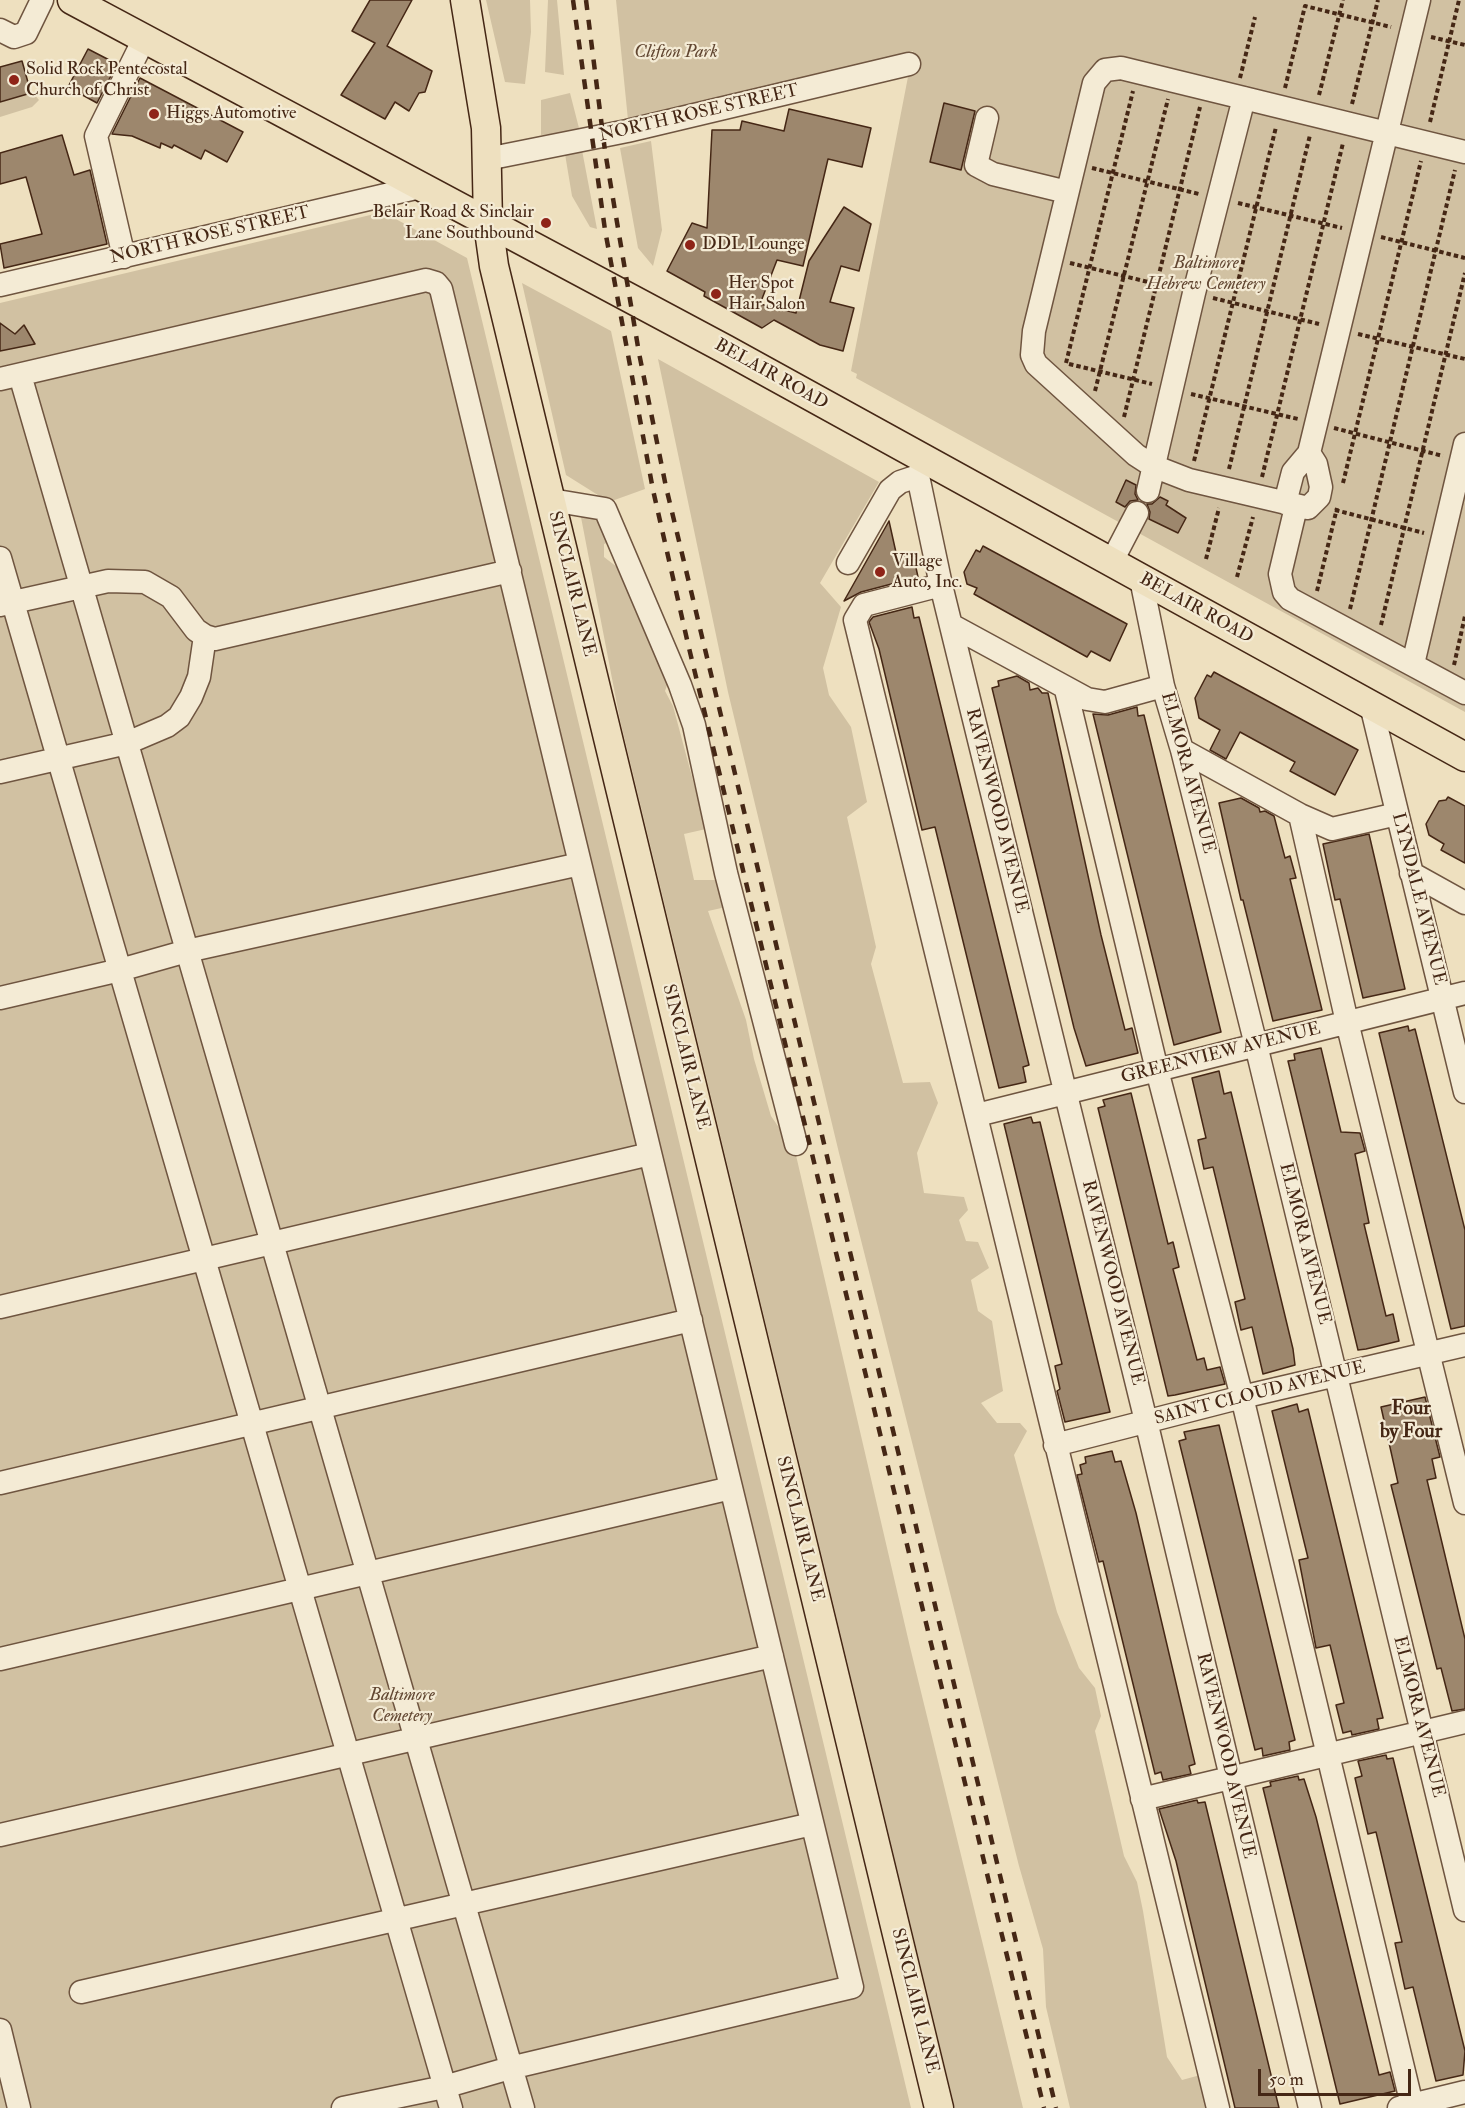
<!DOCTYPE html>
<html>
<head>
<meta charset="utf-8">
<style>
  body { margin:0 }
  #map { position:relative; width:1465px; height:2108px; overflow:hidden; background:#eee0bf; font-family:"IM FELL Double Pica",serif }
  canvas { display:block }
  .scale { position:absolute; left:1258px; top:2069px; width:153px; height:27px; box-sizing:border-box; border:3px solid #452715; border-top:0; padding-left:8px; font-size:18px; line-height:21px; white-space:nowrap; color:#452715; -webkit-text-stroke:4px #f4ebd5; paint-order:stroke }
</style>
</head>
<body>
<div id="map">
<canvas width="1465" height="2108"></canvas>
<div class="scale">50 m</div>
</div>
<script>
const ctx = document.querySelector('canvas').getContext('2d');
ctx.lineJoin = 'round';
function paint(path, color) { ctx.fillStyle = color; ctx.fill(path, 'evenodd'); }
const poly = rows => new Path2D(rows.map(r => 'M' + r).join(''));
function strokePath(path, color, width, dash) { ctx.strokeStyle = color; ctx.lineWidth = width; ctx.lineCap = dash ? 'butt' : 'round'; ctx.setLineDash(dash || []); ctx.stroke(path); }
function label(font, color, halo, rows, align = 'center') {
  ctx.font = font + ' "IM FELL Double Pica",serif'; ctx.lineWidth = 4.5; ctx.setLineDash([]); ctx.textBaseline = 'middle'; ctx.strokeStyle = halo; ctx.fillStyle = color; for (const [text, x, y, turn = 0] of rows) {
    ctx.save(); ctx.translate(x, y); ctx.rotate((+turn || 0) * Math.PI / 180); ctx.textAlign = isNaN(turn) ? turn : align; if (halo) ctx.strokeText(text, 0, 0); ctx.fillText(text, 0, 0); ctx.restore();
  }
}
const green = poly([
  [486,0,530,0,531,32,525,84,505,82],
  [548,0,557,0,564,75,545,72],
  [616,0,1465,0,1465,712,856,378,857,374,851,371,913,51,628,120],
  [32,92,39,100,32,107,0,117,0,102],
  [570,93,580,132,541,135,541,100],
  [651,141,662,230,653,266,638,248,620,148],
  [581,145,597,229,590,227,572,196,565,154],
  [383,212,467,258,911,2108,0,2108,0,303],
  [522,283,611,331,645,489,609,502,566,475],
  [658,359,879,482,820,583,841,607,823,668,829,695,851,727,867,802,847,817,876,947,871,964,903,1083,930,1082,938,1103,917,1153,924,1193,964,1197,968,1210,959,1220,966,1241,978,1242,989,1268,971,1280,978,1311,992,1321,1003,1391,981,1403,997,1423,1020,1423,1027,1431,1014,1455,1057,1612,1079,1668,1095,1688,1101,1716,1095,1731,1124,1856,1137,1882,1143,1911,1167,2057,1182,2080,1204,2074,1210,2108,1070,2108,1046,2007,1043,1949,1019,1866,839,1153,728,692],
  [580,512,603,519,615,540,604,544,604,557,630,577,670,677,665,691,673,706,706,829,684,834,694,880,718,880,726,907,708,911,746,1020,754,1059,771,1116,795,1151,910,1647,1023,2108,955,2108,620,720]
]);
const building = poly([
  [370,0,412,0,387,46,432,71,425,92,419,93,409,111,395,102,385,119,341,95,375,43,352,31,370,0],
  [88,49,117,64,97,103,68,87,88,49],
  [22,61,31,93,0,102,0,67,22,61],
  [140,78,243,132,227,162,205,150,201,159,174,145,172,148,161,143,160,148,132,136,112,134,140,78],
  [944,103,975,111,961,170,930,162,944,103],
  [789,109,871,128,862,167,828,159,803,266,777,260,760,304,796,313,809,261,844,207,871,224,859,271,841,266,830,302,854,308,843,351,820,345,774,320,762,328,704,296,705,292,667,271,692,223,707,228,712,130,740,130,742,121,784,131,789,109],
  [62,135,74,175,90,170,107,244,4,268,0,244,42,234,26,177,0,184,0,153,62,135],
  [0,323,15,334,24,325,35,344,0,351,0,323],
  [1126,480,1136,485,1135,494,1138,500,1130,501,1125,507,1116,502,1126,480],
  [1160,497,1168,501,1166,505,1186,518,1178,533,1149,519,1150,512,1147,504,1152,504,1160,497],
  [889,521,897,557,913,554,918,577,861,592,844,601,889,521],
  [983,546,1127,624,1110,661,1091,651,1087,657,974,594,977,588,967,584,964,572,976,550,980,552,983,546],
  [912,607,914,618,919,617,1029,1065,1023,1067,1026,1082,999,1088,935,827,922,830,879,649,869,622,873,617,912,607],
  [1214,672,1358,750,1335,795,1290,771,1295,762,1240,732,1226,759,1210,750,1220,730,1199,718,1195,698,1207,675,1211,677,1214,672],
  [1017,676,1029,683,1030,690,1038,688,1042,693,1048,693,1101,935,1125,1030,1132,1028,1138,1053,1086,1066,1074,1028,992,688,999,686,998,681,1017,676],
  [1137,707,1138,716,1144,715,1221,1032,1174,1045,1093,714,1108,715,1137,707],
  [1448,797,1465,806,1465,863,1441,850,1444,844,1429,835,1426,824,1439,801,1446,800,1448,797],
  [1241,798,1259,808,1260,812,1265,811,1274,816,1285,858,1290,856,1296,878,1290,879,1322,1010,1273,1021,1243,900,1241,900,1219,803,1241,798],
  [1369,834,1405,989,1363,998,1340,899,1335,900,1323,844,1369,834],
  [1408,1026,1409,1031,1415,1029,1465,1230,1465,1326,1451,1329,1379,1033,1408,1026],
  [1321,1048,1341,1132,1360,1133,1365,1151,1355,1154,1369,1223,1364,1224,1386,1316,1393,1314,1399,1341,1366,1349,1358,1350,1288,1061,1295,1060,1294,1054,1321,1048],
  [1219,1071,1224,1094,1231,1092,1293,1349,1295,1365,1263,1374,1252,1327,1241,1330,1235,1302,1245,1299,1213,1167,1204,1169,1198,1140,1206,1138,1192,1078,1219,1071],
  [1131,1093,1168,1244,1173,1242,1179,1267,1173,1269,1197,1360,1204,1358,1207,1370,1220,1367,1225,1384,1175,1395,1168,1396,1098,1108,1105,1106,1103,1100,1131,1093],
  [1031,1117,1033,1123,1040,1122,1110,1412,1065,1422,1057,1391,1060,1389,1055,1366,1062,1364,1004,1124,1031,1117],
  [1425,1397,1440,1457,1432,1459,1436,1478,1427,1480,1465,1639,1465,1709,1452,1711,1441,1668,1437,1669,1391,1485,1398,1483,1381,1407,1425,1397],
  [1297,1404,1299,1412,1308,1409,1383,1718,1377,1719,1379,1729,1352,1735,1351,1731,1343,1733,1336,1705,1344,1703,1330,1645,1316,1648,1299,1560,1308,1558,1272,1411,1297,1404],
  [1219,1425,1295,1740,1289,1742,1290,1750,1263,1756,1262,1748,1255,1750,1179,1441,1186,1439,1184,1432,1219,1425],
  [1112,1451,1115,1462,1121,1461,1136,1513,1195,1764,1189,1766,1191,1774,1163,1780,1161,1772,1155,1774,1103,1561,1099,1562,1077,1475,1082,1474,1080,1465,1086,1463,1085,1457,1112,1451],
  [1386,1755,1387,1759,1393,1758,1465,2051,1463,2075,1436,2081,1413,1987,1405,1989,1395,1943,1402,1942,1376,1832,1368,1834,1355,1778,1362,1776,1358,1761,1386,1755],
  [1298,1776,1299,1780,1304,1779,1316,1817,1379,2075,1390,2072,1395,2091,1340,2104,1263,1788,1271,1786,1270,1782,1298,1776],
  [1197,1800,1198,1803,1205,1802,1279,2108,1235,2108,1176,1861,1159,1809,1197,1800]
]);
const path = poly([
  [1431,37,1465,45],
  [1240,78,1255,17],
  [1285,88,1305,6,1391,27],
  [1319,95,1343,0],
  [1352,104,1378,0],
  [1430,122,1459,0],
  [1092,168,1199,194],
  [1238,203,1342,228],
  [1381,237,1465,258],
  [1070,263,1173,288],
  [1213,298,1319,324],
  [1358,334,1465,359],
  [1066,363,1133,91],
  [1069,364,1152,384],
  [1095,391,1168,99],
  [1191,394,1298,419],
  [1124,417,1200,107],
  [1334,428,1443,456],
  [1194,461,1276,127],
  [1229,469,1310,135],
  [1262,477,1343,143],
  [1343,483,1421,161],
  [1335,510,1424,533],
  [1206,559,1219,508],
  [1237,577,1253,517],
  [1317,591,1337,508],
  [1350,609,1455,170],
  [1381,625,1465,273],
  [1454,665,1465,616]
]);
const minor = poly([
  [0,30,14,37,26,33,42,0],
  [987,118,976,165,993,174,1067,192],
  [487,159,627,131,909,64],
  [124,257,96,136,145,37],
  [0,285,420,187],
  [20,375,523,2108],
  [0,379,426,280,436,283,441,289,852,1987,510,2068,444,2087,343,2108],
  [1309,453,1316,464,1321,487,1319,497,1308,508,1189,480,1153,466,1136,455,1036,364,1032,355,1034,331,1094,83,1105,70,1121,68,1465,152],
  [926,460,918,476,941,585,1146,1421,1310,2108],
  [1148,491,1194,293,1244,98],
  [551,500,605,509,680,685,694,725,726,873,796,1144],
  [1285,503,1293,472,1309,453,1419,0],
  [1296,507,1280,574,1284,592,1290,599,1465,693],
  [0,558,451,2108],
  [848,563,890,490,900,482,918,476],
  [1111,563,1137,513],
  [1141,579,1163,686,1182,750,1256,1045,1465,1910],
  [941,585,864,605,855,620,1218,2108],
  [0,605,108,581,145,582,171,597,196,630,205,636,199,677,191,697,179,717,167,726,127,743,0,772],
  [951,625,1087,699,1105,702,1163,686],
  [205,636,215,639,510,571],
  [1413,664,1465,444],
  [1066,690,1157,1070,1242,1397,1412,2105],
  [1371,705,1465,1092],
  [1182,750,1300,815,1332,829,1397,814],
  [1300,815,1347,1022,1465,1503],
  [1411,873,1465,903],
  [0,998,120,970,187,951,580,864],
  [977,1115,1465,993],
  [0,1307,650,1154],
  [1055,1445,1242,1397,1465,1345],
  [0,1483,691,1320],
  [0,1659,731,1488],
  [1142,1799,1465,1722],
  [0,1835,772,1656],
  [81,1992,812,1824],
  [0,2030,19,2108],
  [1399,2108,1465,2092]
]);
const major = poly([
  [72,0,725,349,1465,757],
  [465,0,486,128,488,223,494,266,939,2108]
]);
const rail = poly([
  [573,0,605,230,653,490,688,644,1044,2108],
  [586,0,605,151,639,353,666,487,1056,2108]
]);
const markers = [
  [14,80,6,"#8f2418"],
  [154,114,6,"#8f2418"],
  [546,223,6,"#8f2418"],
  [690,245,6,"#8f2418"],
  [716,294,6,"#8f2418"],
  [880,572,6,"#8f2418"]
];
const parkNames = [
  ["Clifton Park",676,53],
  ["Baltimore",1206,264],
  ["Hebrew Cemetery",1206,285],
  ["Baltimore",402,1696],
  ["Cemetery",402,1717]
];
const poiNames = [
  ["Solid Rock Pentecostal",26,70],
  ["Church of Christ",26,91],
  ["Higgs Automotive",166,114],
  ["Belair Road & Sinclair",534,213,"right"],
  ["Lane Southbound",534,234,"right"],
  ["DDL Lounge",702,245],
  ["Her Spot",728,284],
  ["Hair Salon",728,305],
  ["Village",892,562],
  ["Auto, Inc.",892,583]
];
const streetNames = [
  ["NORTH ROSE STREET",699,114,-13],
  ["NORTH ROSE STREET",210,236,-13],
  ["BELAIR ROAD",771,375,29],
  ["SINCLAIR LANE",571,584,76],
  ["BELAIR ROAD",1196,609,29],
  ["ELMORA AVENUE",1187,773,75],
  ["RAVENWOOD AVENUE",996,811,76],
  ["LYNDALE AVENUE",1418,899,76],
  ["GREENVIEW AVENUE",1221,1054,-14],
  ["SINCLAIR LANE",685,1057,76],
  ["ELMORA AVENUE",1304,1244,76],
  ["RAVENWOOD AVENUE",1112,1283,76],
  ["SAINT CLOUD AVENUE",1260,1394,-14],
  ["SINCLAIR LANE",799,1529,76],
  ["ELMORA AVENUE",1418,1717,76],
  ["RAVENWOOD AVENUE",1225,1756,77],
  ["SINCLAIR LANE",914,2001,76]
];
const neighbourhoodNames = [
  ["Four",1411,1410],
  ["by Four",1411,1433]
];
paint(green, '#d1c1a2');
paint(building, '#9d876d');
strokePath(building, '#452715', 1.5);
strokePath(minor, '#6f5540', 25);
strokePath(major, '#452715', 31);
strokePath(path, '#452715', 4, [4.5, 3]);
strokePath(minor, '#f4ebd5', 22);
strokePath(major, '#eee0bf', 28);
strokePath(rail, '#452715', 4.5, [10, 10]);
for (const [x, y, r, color] of markers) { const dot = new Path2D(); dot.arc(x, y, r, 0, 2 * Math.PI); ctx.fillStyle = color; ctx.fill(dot); strokePath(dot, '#f4ebd5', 2); }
label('italic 18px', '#614631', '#f4ebd5', parkNames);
label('18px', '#452715', '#f4ebd5', poiNames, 'left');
label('18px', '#452715', '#f4ebd5', streetNames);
label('bold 20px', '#452715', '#f4ebd5', neighbourhoodNames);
</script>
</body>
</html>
